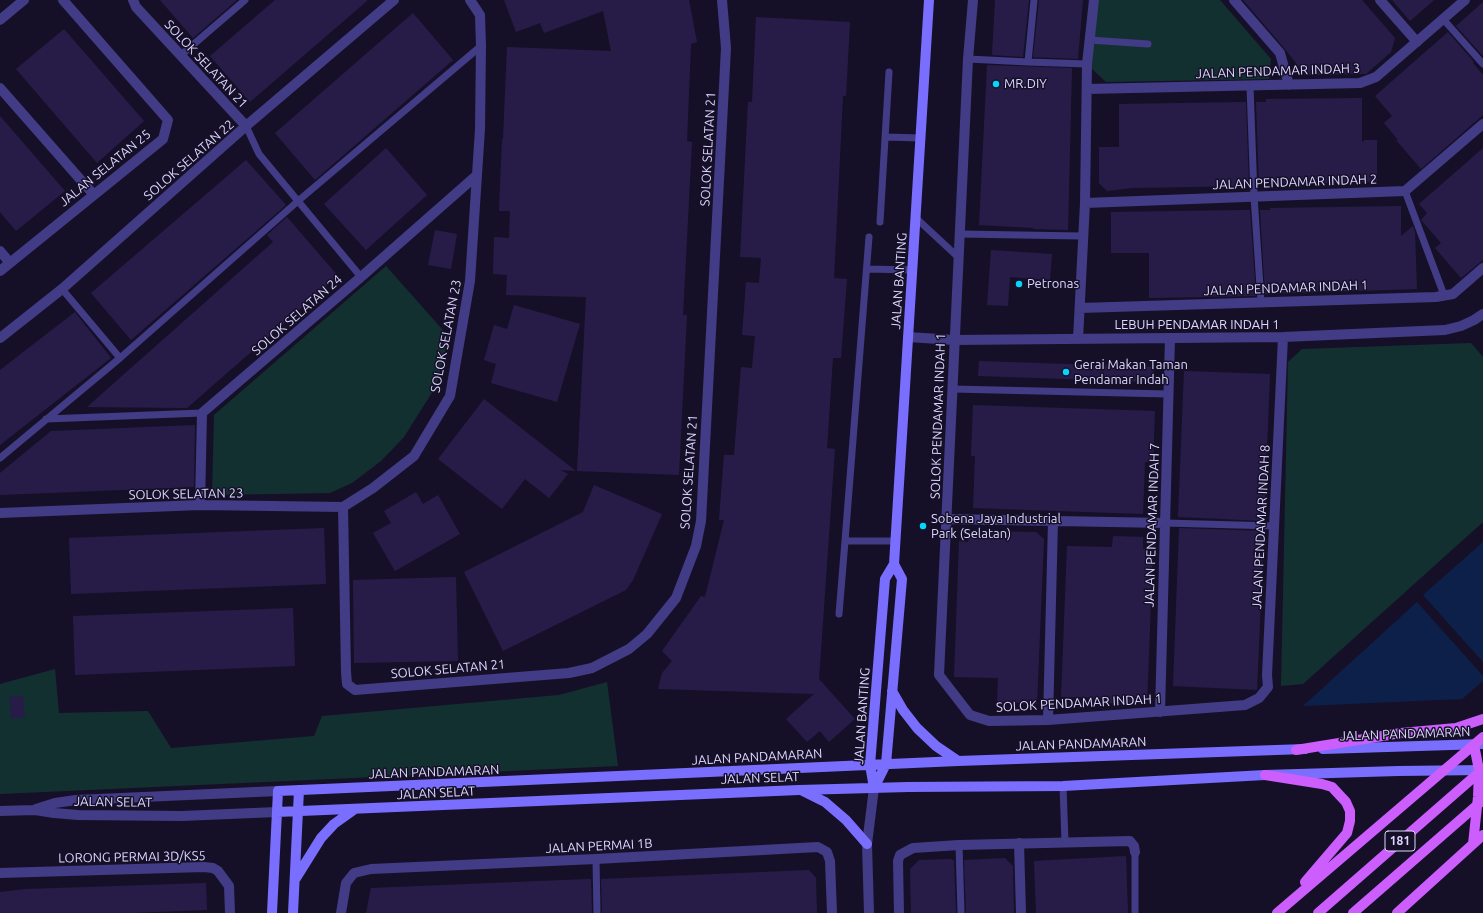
<!DOCTYPE html>
<html>
<head>
<meta charset="utf-8">
<style>
  body { margin:0 }
  canvas { display:block; background:#151027 }
</style>
</head>
<body>
<canvas width="1483" height="913"></canvas>
<script>
const ctx = document.querySelector('canvas').getContext('2d');
ctx.lineJoin = 'round';
function paint(path, color) { ctx.fillStyle = color; ctx.fill(path, 'evenodd'); }
const poly = rows => new Path2D(rows.map(r => 'M' + r).join(''));
function strokePath(path, color, width, dash) { ctx.strokeStyle = color; ctx.lineWidth = width; ctx.lineCap = dash ? 'butt' : 'round'; ctx.setLineDash(dash || []); ctx.stroke(path); }
function label(font, color, halo, rows, align = 'center') {
  ctx.font = font + ' Ubuntu,sans-serif'; ctx.lineWidth = 3; ctx.setLineDash([]); ctx.textBaseline = 'middle'; ctx.strokeStyle = halo; ctx.fillStyle = color; for (const [text, x, y, turn = 0] of rows) {
    ctx.save(); ctx.translate(x, y); ctx.rotate((+turn || 0) * Math.PI / 180); ctx.textAlign = isNaN(turn) ? turn : align; if (halo) ctx.strokeText(text, 0, 0); ctx.fillText(text, 0, 0); ctx.restore();
  }
}
const green = poly([
  [1098,0,1220,0,1271,59,1269,79,1106,82,1091,68],
  [386,266,449,337,436,386,404,437,381,461,352,483,330,493,212,495,214,415],
  [1471,343,1483,357,1483,522,1303,684,1281,686,1288,362,1302,349],
  [55,669,59,713,148,711,171,748,314,736,322,716,559,695,607,682,618,766,0,794,0,684]
]);
const water = poly([
  [1483,542,1483,662,1423,595],
  [1417,602,1483,676,1483,681,1462,699,1303,706]
]);
const building = poly([
  [160,0,237,0,193,38],
  [275,0,368,0,250,102,210,56],
  [504,0,689,0,697,42,691,44,687,141,692,142,683,315,687,315,679,475,577,471,586,297,506,295,507,275,493,274,494,237,509,238,510,211,499,211,502,139,503,139,507,47,611,51,603,11,544,33,540,23,516,32],
  [995,0,1029,0,1023,57,992,55],
  [1039,0,1083,0,1078,59,1033,57],
  [1243,0,1362,0,1395,38,1391,52,1366,74,1305,75,1285,49],
  [1392,0,1434,0,1410,21],
  [1483,2,1483,54,1482,55,1456,26],
  [413,13,453,60,315,180,275,133],
  [756,17,850,22,846,96,843,96,834,278,847,279,841,358,833,358,827,448,835,449,819,679,855,719,829,742,820,731,807,742,786,719,814,694,658,689,662,673,672,661,662,651,701,596,705,597,724,520,719,520,724,455,734,455,741,367,752,368,755,336,742,335,746,282,759,283,761,258,740,257,748,102,752,102],
  [64,29,144,121,97,163,16,69],
  [1448,32,1474,62,1473,63,1483,75,1483,115,1421,169,1396,140,1398,140,1384,123,1392,116,1375,96],
  [987,65,1072,68,1068,230,1033,229,1033,228,979,225],
  [1362,98,1362,142,1365,140,1377,140,1377,182,1259,184,1256,102,1266,102,1266,99],
  [1246,102,1249,186,1132,188,1107,191,1099,183,1099,147,1119,147,1119,104],
  [0,116,65,191,16,231,0,212],
  [386,148,427,195,366,250,324,204],
  [1483,148,1483,260,1461,278,1435,248,1441,243,1421,220,1427,213,1419,204],
  [246,160,286,205,131,340,91,293],
  [1401,206,1401,236,1413,226,1415,232,1417,289,1265,294,1260,210,1270,210,1270,208],
  [1244,210,1250,210,1256,296,1149,298,1149,253,1111,253,1111,212],
  [287,217,338,276,187,408,87,407,273,242,267,235],
  [435,230,457,234,451,269,428,265],
  [991,250,1052,254,1050,280,1010,277,1008,306,987,305],
  [514,305,580,324,557,402,491,383,496,364,484,360,494,325,507,329],
  [75,312,111,358,0,445,0,370],
  [979,361,1154,367,1154,382,978,376],
  [1184,371,1270,374,1264,521,1178,517],
  [484,399,576,471,560,470,568,474,549,498,525,479,502,509,438,459],
  [973,405,1155,411,1153,462,1145,462,1143,514,973,508,975,456,971,456],
  [195,425,194,487,0,495,0,473,51,431],
  [594,485,662,514,633,580,626,590,503,651,464,572,583,512],
  [416,492,423,504,438,495,460,534,395,571,373,533,391,523,384,511],
  [324,528,326,584,71,594,69,538],
  [1179,528,1264,531,1257,690,1173,686],
  [969,531,1036,532,1044,539,1037,704,997,702,998,678,954,677,959,541,968,542],
  [1113,536,1143,537,1143,549,1153,549,1147,704,1106,703,1106,698,1061,697,1067,546,1112,547],
  [456,577,458,661,354,663,353,580],
  [293,608,295,666,75,675,73,616],
  [23,696,25,717,11,719,9,697],
  [1126,856,1128,913,1036,913,1034,861],
  [1005,858,1013,866,1014,913,966,913,964,860],
  [952,859,952,860,954,860,956,913,911,913,910,869,919,860],
  [809,870,816,878,817,913,602,913,601,879],
  [588,879,591,879,592,913,366,913,371,888],
  [206,883,207,910,130,913,0,913,0,892,26,889]
]);
const lane = poly([
  [1443,19,1483,64],
  [1090,40,1148,44],
  [180,56,245,0],
  [968,59,1028,62,1087,64],
  [1028,62,1034,0],
  [1250,86,1254,196,1261,302],
  [246,126,259,154,361,277],
  [885,137,921,138],
  [1405,191,1444,295],
  [916,218,958,257],
  [880,222,889,72],
  [960,234,1082,236],
  [867,269,913,270],
  [62,289,120,358],
  [952,389,1168,394],
  [46,419,202,413],
  [0,458,120,358,298,201,481,46],
  [1165,523,1274,526],
  [845,541,869,237],
  [839,614,845,541,896,541],
  [1063,786,1065,842],
  [959,845,961,913],
  [1135,852,1135,913],
  [596,859,597,913]
]);
const street = poly([
  [133,0,136,7,246,126],
  [973,0,968,59,939,675,970,715,989,721,1048,720,1245,705,1259,698,1268,687,1267,675,1283,337],
  [1234,0,1280,53,1289,85],
  [1380,0,1417,42],
  [0,20,24,0],
  [0,88,94,195],
  [1087,89,1360,83,1376,77,1465,0],
  [1085,203,1405,191,1483,124],
  [0,251,10,263],
  [0,271,163,139,168,120,63,0],
  [1080,308,1436,297,1453,294,1483,268],
  [908,337,954,340,1283,337,1445,330,1461,326,1474,320,1483,314],
  [0,338,62,289,246,126,394,0],
  [1078,339,1085,203,1087,64,1094,0],
  [200,505,202,413,361,277,477,175],
  [343,507,346,672,347,684,355,690,569,673,592,668,629,649,647,634,676,598,696,546,701,521,726,48,722,0],
  [0,513,200,505,343,507,373,488,414,456,450,396,470,281,480,129,481,46,480,15,470,0],
  [947,519,1165,523],
  [1160,712,1170,338],
  [1048,720,1053,521],
  [36,809,55,803,76,800,278,791],
  [0,811,35,810,54,813,78,815,182,816,277,812],
  [1019,843,1021,913],
  [0,873,204,867,213,868,218,871,229,886,230,913],
  [341,913,346,883,354,873,371,869,596,859,818,847,827,852,830,861,832,913],
  [869,913,867,844,874,788],
  [899,913,898,861,900,855,913,848,959,845,1130,841,1134,846,1135,852]
]);
const secondary = poly([
  [892,691,903,710,917,728,936,746,958,761],
  [1323,749,1483,744],
  [874,788,870,765,885,579,894,564,929,0],
  [874,788,886,764,902,579,894,564],
  [801,790,825,802,846,820,867,844],
  [277,812,799,790,908,787,1063,786,1265,775,1398,771,1483,770],
  [296,878,321,838,334,824,355,809],
  [272,913,278,791,958,761,1305,749],
  [293,913,299,790]
]);
const primary = poly([
  [1296,750,1401,733,1456,728,1483,719],
  [1265,775,1322,784,1332,787,1346,802,1350,811,1350,821,1347,833,1305,882],
  [1473,844,1478,797,1479,770,1474,745],
  [1277,913,1483,737],
  [1397,913,1483,835]
]);
const primaryBridge = poly([
  [1318,913,1483,769],
  [1353,913,1483,800]
]);
const markers = [
  [996,84,4,"#04d6fc"],
  [1019,284,4,"#04d6fc"],
  [1066,372,4,"#04d6fc"],
  [923,526,4,"#04d6fc"]
];
const shields = [
  [1400,841,30]
];
const shieldNames = [
  ["181",1400,841]
];
const streetNames = [
  ["SOLOK SELATAN 21",206,64,47],
  ["JALAN PENDAMAR INDAH 3",1278,71,-2],
  ["SOLOK SELATAN 21",708,149,-87],
  ["SOLOK SELATAN 22",189,160,-41],
  ["JALAN SELATAN 25",105,168,-39],
  ["JALAN PENDAMAR INDAH 2",1295,182,-2],
  ["JALAN BANTING",899,281,-86],
  ["JALAN PENDAMAR INDAH 1",1286,288,-2],
  ["SOLOK SELATAN 24",297,315,-41],
  ["LEBUH PENDAMAR INDAH 1",1197,325],
  ["SOLOK SELATAN 23",446,336,-79],
  ["SOLOK PENDAMAR INDAH 1",938,416,-88],
  ["SOLOK SELATAN 21",689,472,-86],
  ["SOLOK SELATAN 23",186,494,-1],
  ["JALAN PENDAMAR INDAH 7",1152,525,-88],
  ["JALAN PENDAMAR INDAH 8",1261,527,-87],
  ["SOLOK SELATAN 21",448,669,-5],
  ["SOLOK PENDAMAR INDAH 1",1079,703,-3],
  ["JALAN BANTING",862,716,-86],
  ["JALAN PANDAMARAN",1405,734,-2],
  ["JALAN PANDAMARAN",1081,744,-2],
  ["JALAN PANDAMARAN",757,757,-3],
  ["JALAN PANDAMARAN",434,772,-2],
  ["JALAN SELAT",760,778,-2],
  ["JALAN SELAT",436,793,-3],
  ["JALAN SELAT",113,802,1],
  ["JALAN PERMAI 1B",599,846,-3],
  ["LORONG PERMAI 3D/KS5",132,857,-1]
];
const poiNames = [
  ["MR.DIY",1004,84],
  ["Petronas",1027,284],
  ["Gerai Makan Taman",1074,365],
  ["Pendamar Indah",1074,380],
  ["Sobena Jaya Industrial",931,519],
  ["Park (Selatan)",931,534]
];
paint(green, '#133031');
paint(water, '#0d2049');
paint(building, '#271c48');
strokePath(lane, '#423b85', 7);
strokePath(street, '#423b85', 10);
strokePath(secondary, '#7a6efe', 10);
strokePath(primary, '#cb5efd', 10);
strokePath(primaryBridge, '#cb5efd', 10);
for (const [x, y, r, color] of markers) { const dot = new Path2D(); dot.arc(x, y, r, 0, 2 * Math.PI); ctx.fillStyle = color; ctx.fill(dot); strokePath(dot, '#151027', 1.5); }
for (const [x, y, w] of shields) { const box = new Path2D(); box.roundRect(x - w / 2, y - 10, w, 20, 3); ctx.fillStyle = '#151027'; ctx.fill(box); strokePath(box, '#ddd6ff', 1); }
label('bold 12px', '#ddd6ff', null, shieldNames);
label('13px', '#ddd6ff', '#151027', streetNames);
label('13px', '#ddd6ff', '#151027', poiNames, 'left');
</script>
</body>
</html>
